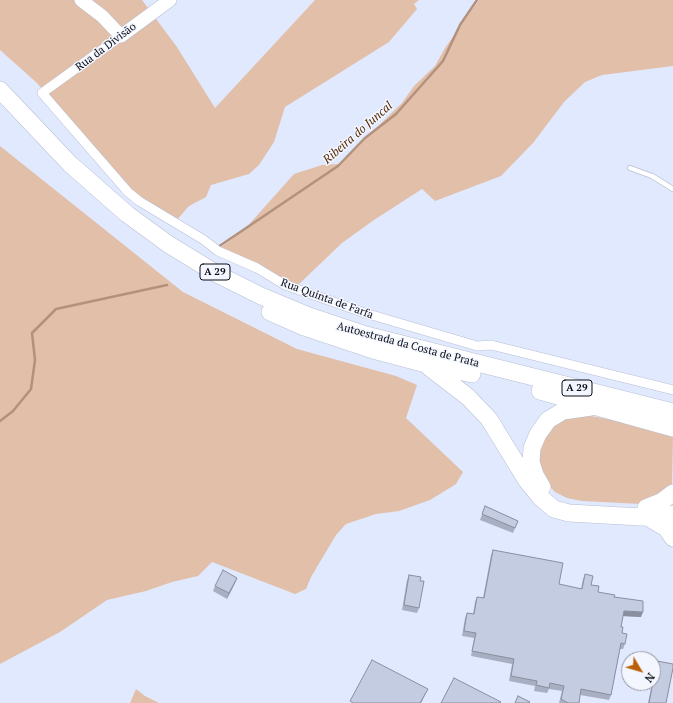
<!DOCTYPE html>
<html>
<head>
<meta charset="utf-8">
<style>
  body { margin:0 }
  #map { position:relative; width:673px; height:703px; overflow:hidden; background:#e1e9fe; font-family:"PT Serif",serif }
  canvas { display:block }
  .north { position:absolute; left:621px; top:651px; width:40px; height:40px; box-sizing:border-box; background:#f3f6ff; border:1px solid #9699a1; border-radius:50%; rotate:128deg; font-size:11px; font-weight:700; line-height:16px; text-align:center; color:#0b0d14 }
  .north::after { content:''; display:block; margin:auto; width:14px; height:18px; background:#ba5f07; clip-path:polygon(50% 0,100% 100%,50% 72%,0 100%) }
</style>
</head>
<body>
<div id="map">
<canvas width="673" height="703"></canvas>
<div class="north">N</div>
</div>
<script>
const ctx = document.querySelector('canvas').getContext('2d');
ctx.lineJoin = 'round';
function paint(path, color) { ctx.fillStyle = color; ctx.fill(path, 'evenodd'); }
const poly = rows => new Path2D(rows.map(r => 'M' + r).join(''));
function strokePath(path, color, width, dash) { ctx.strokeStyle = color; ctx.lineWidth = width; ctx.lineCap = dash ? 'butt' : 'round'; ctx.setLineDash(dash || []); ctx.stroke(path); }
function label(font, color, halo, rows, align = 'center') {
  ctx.font = font + ' "PT Serif",serif'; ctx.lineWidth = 3; ctx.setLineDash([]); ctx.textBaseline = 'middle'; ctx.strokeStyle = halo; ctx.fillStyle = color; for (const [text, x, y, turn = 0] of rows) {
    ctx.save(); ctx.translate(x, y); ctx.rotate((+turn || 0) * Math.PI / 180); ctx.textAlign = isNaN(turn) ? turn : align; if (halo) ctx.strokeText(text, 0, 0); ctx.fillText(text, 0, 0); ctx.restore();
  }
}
const green = poly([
  [0,0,142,0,177,47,215,108,315,0,419,0,414,4,417,9,389,42,285,107,274,142,259,165,249,174,211,185,206,197,189,206,176,221,136,196,77,132,37,83,0,50],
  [479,0,673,0,673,66,602,75,585,82,564,102,533,143,501,176,435,201,422,189,374,220,342,243,297,286,220,248,244,230,294,174,322,165,339,164,402,103,414,86,435,66,445,48],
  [0,146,183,292,297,349,396,376,417,385,406,418,463,472,456,484,430,500,399,511,376,514,346,524,336,535,311,577,306,589,295,594,212,562,198,576,172,582,146,591,107,600,60,632,0,664],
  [580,414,613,420,673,436,672,484,662,495,641,504,582,501,567,498,555,492,543,479,538,455,538,443,553,423],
  [136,689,145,696,159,703,130,703]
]);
const stream = poly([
  [218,247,338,166,365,138,396,114,443,61,460,25,477,0],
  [0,421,13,411,31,389,35,360,32,333,56,309,167,285]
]);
const lane = poly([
  [630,168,652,176,673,189]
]);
const street = poly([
  [121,36,42,93,128,192,139,201,204,240,218,251,257,268,285,285,365,313,477,346,491,345,673,390]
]);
const secondary = poly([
  [81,0,102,16,121,36,170,0]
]);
const highway = poly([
  [0,90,70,164,127,214,168,244,217,274,261,296,309,316,366,335,673,412],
  [270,312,304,327,373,350,426,364,472,374],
  [429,367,468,397,489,419,527,481,540,497,554,509,569,513,659,518,666,517,673,514],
  [540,391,673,428],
  [542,487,535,475,531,462,532,448,538,434,548,420,563,411,591,407],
  [646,508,661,502,673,493],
  [647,517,666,528,673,538]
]);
const wall = poly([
  [485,506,518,521,513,533,480,520],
  [493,550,559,584,581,589,583,579,585,574,591,585,598,592,614,597,641,617,623,616,621,627,625,644,623,649,620,649,611,695,609,700,580,695,579,703,559,703,562,691,549,689,547,693,534,691,535,686,509,681,512,664,471,656,474,638,462,636,465,618,467,613,473,614,475,602,477,597,483,598,491,555],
  [409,575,420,581,419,608,417,613,402,610,407,580],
  [237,578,235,583,227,599,213,591,215,586],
  [657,661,666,703,648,703,652,683,653,683,653,676,655,666]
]);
const shadedWall = poly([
  [237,578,235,583,227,599,229,593],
  [624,611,643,612,641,617,622,616],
  [428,689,421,703,420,703]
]);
const building = poly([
  [485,506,518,521,515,528,482,514,485,506],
  [493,550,563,563,559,584,582,589,585,574,593,576,591,585,599,586,598,592,615,595,614,597,643,601,643,612,624,611,621,627,623,627,622,633,627,634,625,644,621,643,611,695,581,689,579,703,568,703,561,699,564,686,550,683,549,688,536,685,537,681,511,676,514,659,472,651,476,633,464,631,467,613,474,614,477,597,484,598,493,550],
  [223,570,237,578,229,593,215,586,223,570],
  [409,575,421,577,420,581,424,581,419,608,404,605,409,575],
  [372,660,428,689,420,703,353,703,350,701,372,660],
  [657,661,673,664,673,668,666,703,649,703,657,661],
  [454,678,501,702,500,703,441,703,454,678],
  [518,696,530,702,529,703,515,703,518,696]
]);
const shields = [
  [215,272,30],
  [577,388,30]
];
const shieldNames = [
  ["A 29",215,272],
  ["A 29",577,388]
];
const streetNames = [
  ["Rua da Divisão",106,47,-37],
  ["Rua Quinta de Farfa",327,299,20],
  ["Autoestrada da Costa de Prata",408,345,15]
];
const waterNames = [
  ["Ribeira do Juncal",358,133,-41]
];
paint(green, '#e2bfa9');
strokePath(stream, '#b3927d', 2.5);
strokePath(lane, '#b7bfd4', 6);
strokePath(street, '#b7bfd4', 10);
strokePath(secondary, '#b7bfd4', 14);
strokePath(highway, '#b7bfd4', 18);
strokePath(lane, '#fff', 4.5);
strokePath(street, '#fff', 9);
strokePath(secondary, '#fff', 13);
strokePath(highway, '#fff', 17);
paint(wall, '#a9afc2');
paint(shadedWall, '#898f9e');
paint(building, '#c4cce1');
strokePath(building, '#898f9e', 1);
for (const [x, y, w] of shields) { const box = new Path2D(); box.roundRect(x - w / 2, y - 8, w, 16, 3); ctx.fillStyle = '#f3f6ff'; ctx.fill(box); strokePath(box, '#0b0d14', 1); }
label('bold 10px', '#0b0d14', null, shieldNames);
label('11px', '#0b0d14', '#f3f6ff', streetNames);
label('italic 12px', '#552803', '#f3f6ff', waterNames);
</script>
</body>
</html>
